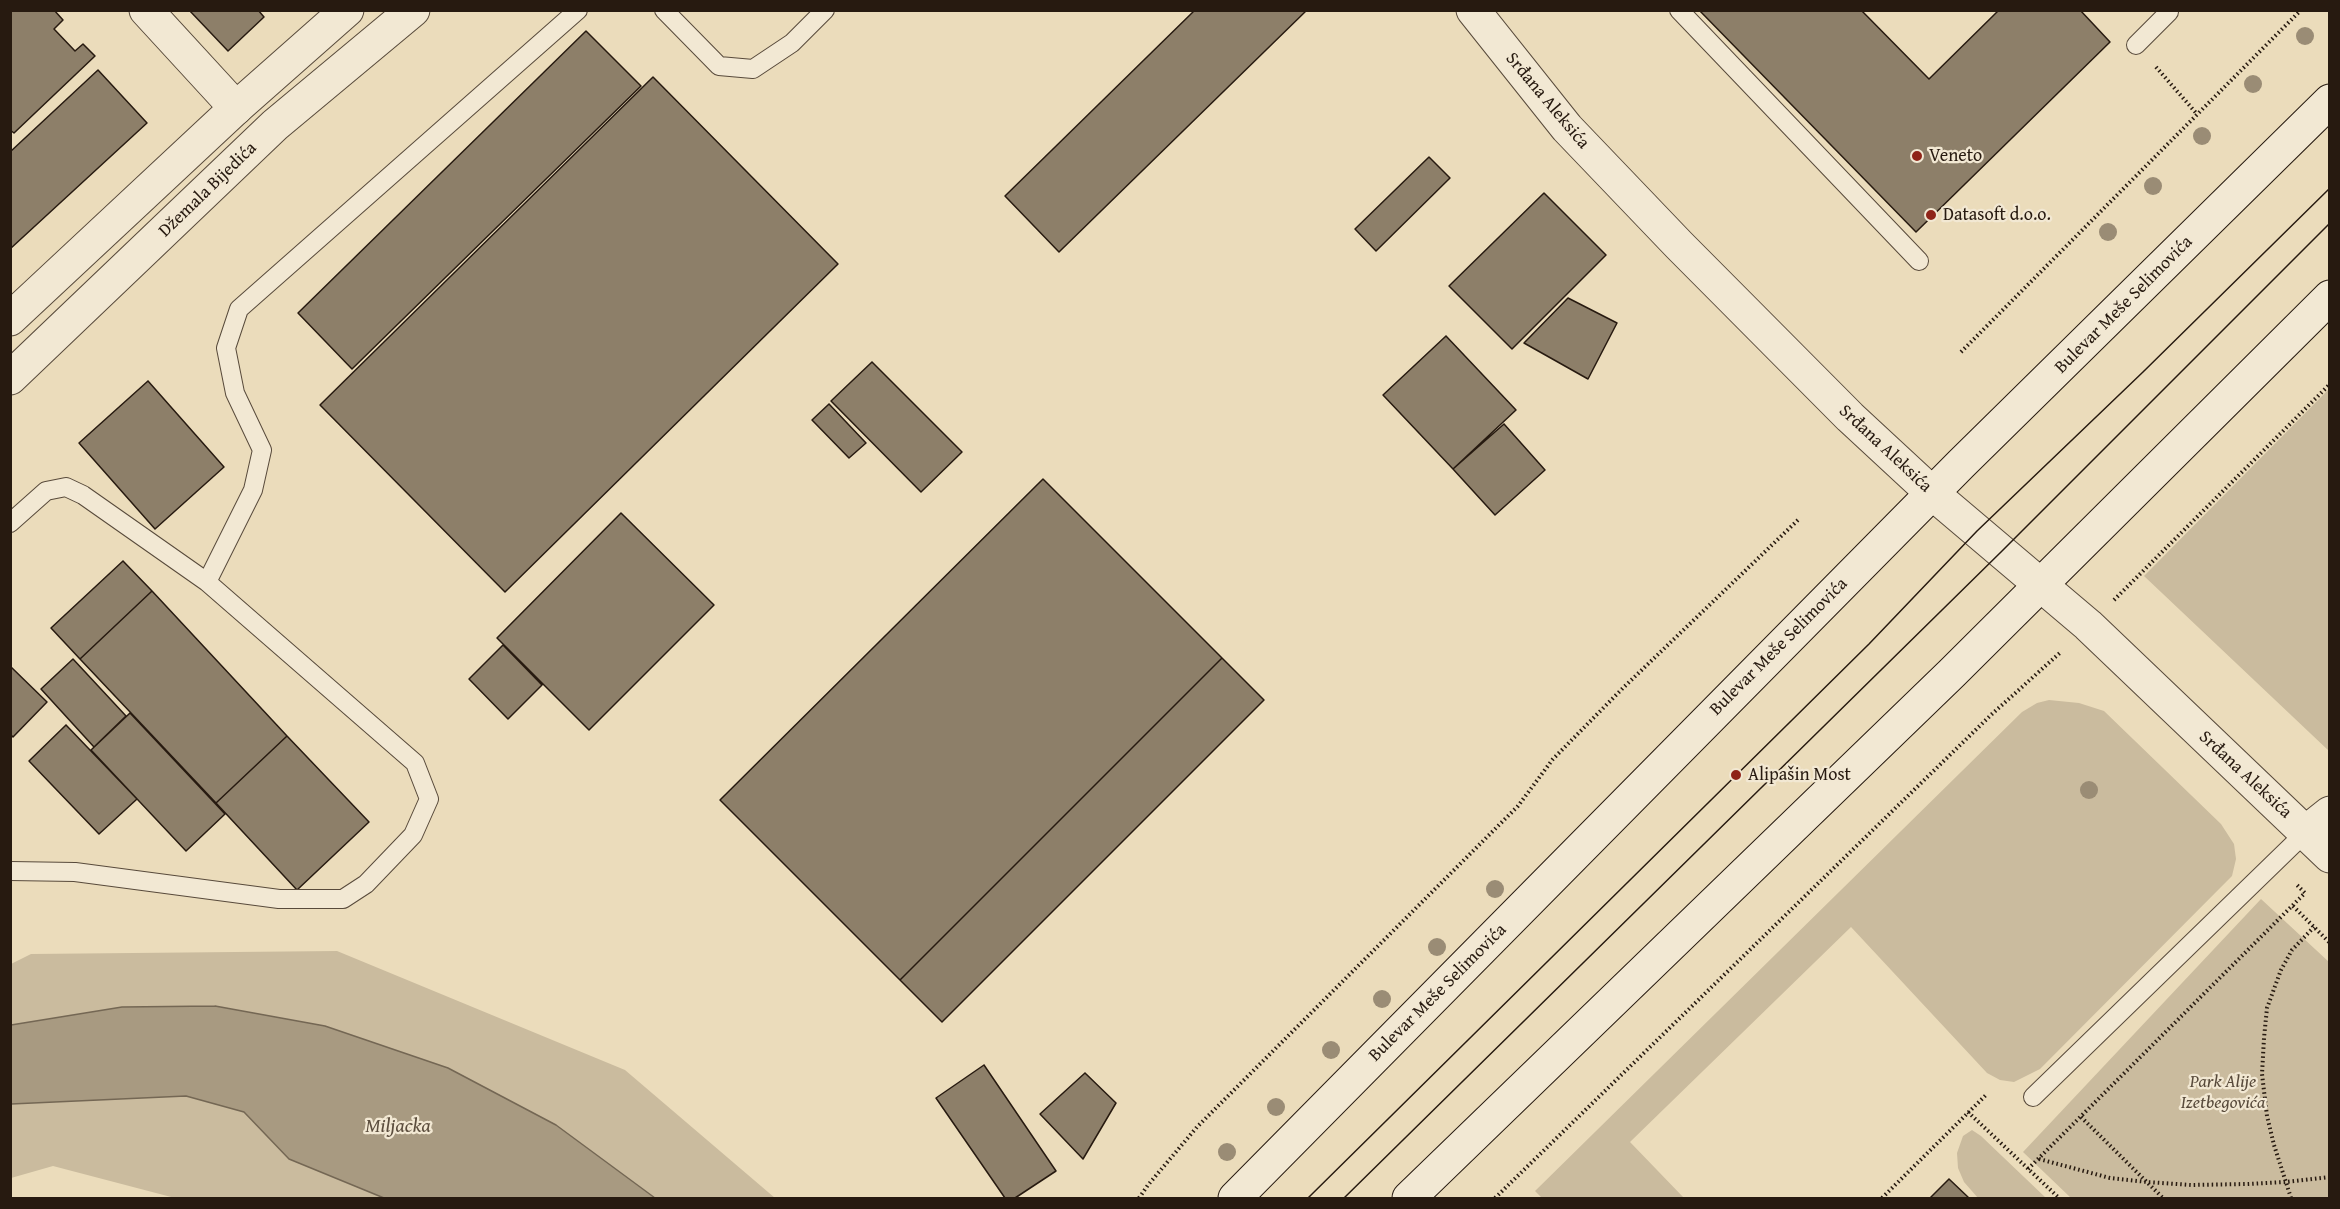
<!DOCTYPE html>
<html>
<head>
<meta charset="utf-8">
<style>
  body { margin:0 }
  #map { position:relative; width:2340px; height:1209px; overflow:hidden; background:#ebdcbb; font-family:"Gentium Book Plus",serif }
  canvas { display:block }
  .frame { position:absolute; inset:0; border:12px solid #271a10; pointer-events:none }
</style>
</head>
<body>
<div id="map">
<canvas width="2340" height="1209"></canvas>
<div class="frame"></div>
</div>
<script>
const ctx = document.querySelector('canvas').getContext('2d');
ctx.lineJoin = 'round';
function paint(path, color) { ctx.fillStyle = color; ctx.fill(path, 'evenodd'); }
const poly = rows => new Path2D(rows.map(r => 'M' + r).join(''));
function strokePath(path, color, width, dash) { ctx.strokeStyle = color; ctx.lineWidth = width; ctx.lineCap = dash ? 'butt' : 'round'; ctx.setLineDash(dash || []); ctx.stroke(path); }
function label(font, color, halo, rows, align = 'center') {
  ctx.font = font + ' "Gentium Book Plus",serif'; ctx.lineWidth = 4.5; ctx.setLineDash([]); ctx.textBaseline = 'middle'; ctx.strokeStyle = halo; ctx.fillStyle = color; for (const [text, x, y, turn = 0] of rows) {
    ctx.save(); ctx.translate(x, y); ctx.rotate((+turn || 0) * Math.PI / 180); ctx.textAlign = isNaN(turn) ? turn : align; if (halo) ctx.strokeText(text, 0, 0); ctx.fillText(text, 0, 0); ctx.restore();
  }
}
const green = poly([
  [2329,389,2329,751,2144,576],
  [2049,700,2079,703,2104,711,2221,824,2234,844,2236,859,2232,876,2040,1069,2014,1082,2000,1080,1987,1073,1851,927,1630,1142,1684,1198,1542,1198,1535,1191,2022,712,2037,703],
  [2261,899,2329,962,2329,1198,2071,1198,2023,1152],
  [337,951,625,1070,775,1198,655,1198,556,1125,325,1026,215,1006,122,1007,11,1025,11,964,31,954],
  [186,1096,244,1112,289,1159,384,1198,175,1198,53,1166,11,1178,10,1104],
  [1972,1130,1981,1136,2046,1198,1978,1198,1964,1182,1958,1168,1957,1153,1963,1136]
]);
const water = poly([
  [215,1006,325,1026,448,1068,556,1125,655,1198,384,1198,289,1159,244,1112,186,1096,11,1104,11,1025,122,1007,215,1006]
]);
const building = poly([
  [10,10,54,10,63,20,54,29,75,51,83,44,95,56,14,133,10,130,10,10],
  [189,10,258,10,264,17,228,51,189,10],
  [1195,10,1307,10,1059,252,1005,196,1195,10],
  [1699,10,1861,10,1929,79,1999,10,2080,10,2110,42,1916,232,1699,10],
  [586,31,641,86,352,369,298,313,586,31],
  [98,70,147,123,10,249,10,152,98,70],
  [653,77,838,264,505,592,320,405,653,77],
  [1429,157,1450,178,1376,251,1355,229,1429,157],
  [1544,193,1606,255,1512,349,1449,286,1544,193],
  [1568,298,1617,323,1588,379,1524,343,1568,298],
  [1446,336,1516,410,1453,469,1383,395,1446,336],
  [872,362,962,452,921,492,831,401,872,362],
  [148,381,224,467,155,529,79,443,148,381],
  [829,404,866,443,849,458,812,420,829,404],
  [1504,424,1545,470,1495,515,1453,469,1504,424],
  [1043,479,1222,658,900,980,720,800,1043,479],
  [621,513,714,605,589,730,497,638,621,513],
  [123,561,152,591,80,659,51,628,123,561],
  [152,591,287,736,216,803,80,659,152,591],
  [503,645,542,685,508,719,469,679,503,645],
  [1222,658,1264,700,942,1022,900,980,1222,658],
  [73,659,126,716,94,747,41,689,73,659],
  [10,666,47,702,13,737,10,734,10,666],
  [130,713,225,814,186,851,91,750,130,713],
  [66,725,137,799,99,834,29,761,66,725],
  [287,736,369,822,297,890,216,803,287,736],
  [984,1065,1056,1171,1015,1198,1005,1198,936,1098,984,1065],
  [1085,1073,1116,1103,1083,1159,1040,1114,1085,1073],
  [1949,1179,1969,1198,1930,1198,1949,1179]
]);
const path = poly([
  [2156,67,2197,114],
  [1961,352,2301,10],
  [2114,600,2330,384],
  [2293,906,2330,943],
  [1968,1112,2059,1198],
  [2081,1117,2163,1198],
  [2039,1159,2110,1178,2147,1182,2191,1185,2247,1184,2285,1182,2330,1177],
  [2028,1169,2305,893,2296,884],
  [1139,1198,1148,1185,1197,1127,1518,806,1553,759,1623,688,1798,520],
  [1495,1198,1993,713,2061,652],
  [1882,1198,1987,1094],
  [2291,1198,2274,1145,2267,1116,2262,1074,2264,1038,2267,1008,2281,970,2292,950,2314,927]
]);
const service = poly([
  [664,10,719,66,753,69,792,43,825,10],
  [1679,10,1919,261],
  [2136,45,2169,12,2167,10],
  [10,523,46,491,66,487,83,495,207,582,415,763,429,799,413,835,366,884,343,899,279,899,75,872,10,871],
  [207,582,253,490,262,450,235,393,226,348,239,309,578,10],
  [2033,1097,2306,832]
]);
const minor = poly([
  [146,10,236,108],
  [1473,10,1567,128,1679,245,1850,417,1932,493,2088,625,2330,856],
  [2306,832,2330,813]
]);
const tertiary = poly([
  [10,319,236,108,347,10],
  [10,378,275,125,413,10]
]);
const secondary = poly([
  [1235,1198,1961,464,2330,101],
  [1409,1198,1952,673,2330,297]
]);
const tram = poly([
  [1308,1198,1869,644,1977,531,2143,372,2330,188],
  [1344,1198,2001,552,2330,223]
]);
const trees = [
  [2305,36],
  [2253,84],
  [2202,136],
  [2153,186],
  [2108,232],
  [2089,790],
  [1495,889],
  [1437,947],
  [1382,999],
  [1331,1050],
  [1276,1107],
  [1227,1152]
];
const markers = [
  [1917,156,6,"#8f2418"],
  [1931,215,6,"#8f2418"],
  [1736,775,6,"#8f2418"]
];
const streetNames = [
  ["Srđana Aleksića",1547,101,50],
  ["Džemala Bijedića",208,190,-44],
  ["Bulevar Meše Selimovića",2124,305,-45],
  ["Srđana Aleksića",1885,449,43],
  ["Bulevar Meše Selimovića",1779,647,-45],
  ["Srđana Aleksića",2245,775,43],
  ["Bulevar Meše Selimovića",1438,993,-45]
];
const poiNames = [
  ["Veneto",1929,156],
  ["Datasoft d.o.o.",1943,215],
  ["Alipašin Most",1748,775]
];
const parkNames = [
  ["Park Alije",2223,1082],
  ["Izetbegovića",2223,1103]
];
const waterNames = [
  ["Miljacka",398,1127]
];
paint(green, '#cabb9e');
paint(water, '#a89a81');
strokePath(water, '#746754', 1.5);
paint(building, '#8d7f69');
strokePath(building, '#271a10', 1.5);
strokePath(service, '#584a3b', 20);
strokePath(minor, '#584a3b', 35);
strokePath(tertiary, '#584a3b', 35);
strokePath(secondary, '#271a10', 35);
strokePath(path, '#271a10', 4, [1.5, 3]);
strokePath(service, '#f2e8d3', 18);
strokePath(minor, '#f2e8d3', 33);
strokePath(tertiary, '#f2e8d3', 33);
strokePath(secondary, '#f2e8d3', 33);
strokePath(tram, '#271a10', 1.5);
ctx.fillStyle = '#9a8c75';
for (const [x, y] of trees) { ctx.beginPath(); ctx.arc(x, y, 9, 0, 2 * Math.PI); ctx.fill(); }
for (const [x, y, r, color] of markers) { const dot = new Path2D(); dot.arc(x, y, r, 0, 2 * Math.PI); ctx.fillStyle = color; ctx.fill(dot); strokePath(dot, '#f2e8d3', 2); }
label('18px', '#271a10', '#f2e8d3', streetNames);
label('18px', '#271a10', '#f2e8d3', poiNames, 'left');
label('italic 18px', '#584a3b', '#f2e8d3', parkNames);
label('italic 20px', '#5b4d3d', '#f2e8d3', waterNames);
</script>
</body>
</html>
